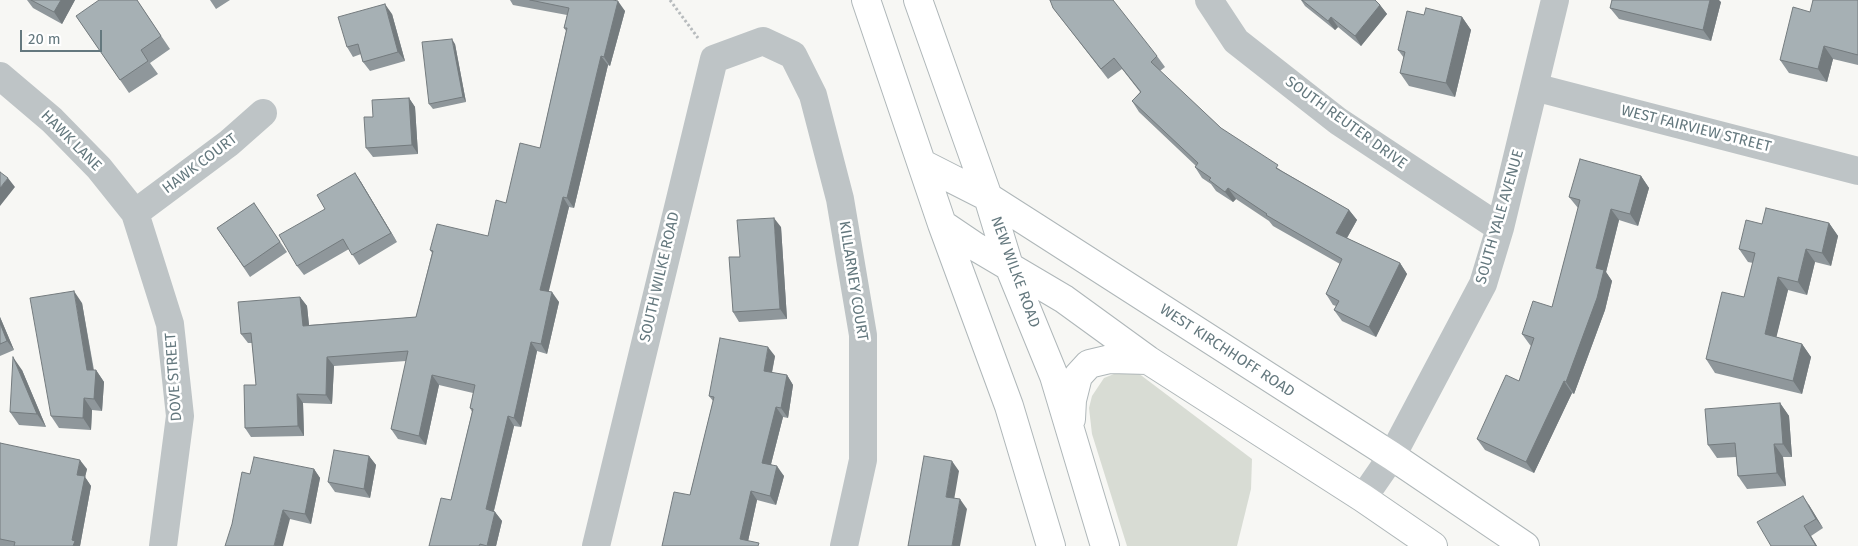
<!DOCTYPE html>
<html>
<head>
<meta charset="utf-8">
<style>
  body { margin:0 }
  #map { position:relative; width:1858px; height:546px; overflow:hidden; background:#f7f7f4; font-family:"Fira Sans",sans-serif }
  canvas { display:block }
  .scale { position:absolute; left:20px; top:30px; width:82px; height:22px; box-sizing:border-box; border:2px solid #64787e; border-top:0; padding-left:6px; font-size:15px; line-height:18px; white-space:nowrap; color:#64787e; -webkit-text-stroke:4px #fff; paint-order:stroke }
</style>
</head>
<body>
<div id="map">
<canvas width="1858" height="546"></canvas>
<div class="scale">20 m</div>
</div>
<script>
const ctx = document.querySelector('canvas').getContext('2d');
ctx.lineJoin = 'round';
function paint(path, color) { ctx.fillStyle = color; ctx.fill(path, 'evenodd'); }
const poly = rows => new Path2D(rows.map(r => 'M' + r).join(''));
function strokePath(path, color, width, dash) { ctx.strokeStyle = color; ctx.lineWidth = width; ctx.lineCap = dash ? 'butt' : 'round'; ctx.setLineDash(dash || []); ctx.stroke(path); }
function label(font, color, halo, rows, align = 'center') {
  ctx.font = font + ' "Fira Sans",sans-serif'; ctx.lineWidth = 5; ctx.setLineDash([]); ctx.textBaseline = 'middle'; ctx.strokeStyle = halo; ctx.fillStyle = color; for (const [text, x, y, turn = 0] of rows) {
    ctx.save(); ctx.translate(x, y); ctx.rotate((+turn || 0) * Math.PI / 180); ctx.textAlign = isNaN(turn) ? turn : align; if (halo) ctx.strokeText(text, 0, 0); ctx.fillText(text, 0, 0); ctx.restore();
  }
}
const green = poly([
  [1119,372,1138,373,1252,459,1251,489,1237,546,1127,546,1092,434,1089,408,1092,396,1104,378]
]);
const path = poly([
  [670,0,698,38]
]);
const street = poly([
  [1209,0,1236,41,1338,121,1500,228],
  [0,76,52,120,99,168,135,213,170,324,180,416,163,546],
  [1534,87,1858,171],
  [135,213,229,143,263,113],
  [1363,498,1392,456,1483,284,1500,228,1555,0],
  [596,546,714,59,763,41,793,55,813,95,840,199,863,335,863,460,844,546]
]);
const secondary = poly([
  [866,0,942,224,1009,406,1051,546],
  [918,0,988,197,1009,266,1054,376,1105,546],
  [923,164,988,197,1035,227,1392,456,1525,546],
  [942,224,976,247,1064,299,1148,360,1363,498,1433,546],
  [1071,419,1072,400,1078,376,1089,364,1110,359,1148,360]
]);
const wall = poly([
  [27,0,75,0,62,24,33,8],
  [137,0,170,49,150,63,158,74,129,93,76,16],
  [210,0,230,0,216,9],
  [510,0,613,0,625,11,610,66,608,65,574,208,569,207,548,292,559,302,547,354,537,351,521,427,514,426,494,511,495,512,502,521,496,546,429,546,451,500,472,412,470,408,473,393,439,385,426,445,398,439,391,429,406,361,334,366,332,404,303,403,304,436,251,437,245,428,256,385,252,343,248,343,241,334,300,297,307,306,309,325,416,317,432,253,430,250,488,236,506,203,540,148,566,31,564,28,567,15,513,5],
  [1301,0,1375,0,1380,5,1387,14,1361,46,1338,27,1335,30,1305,6],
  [1858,0,1858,65,1833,59,1827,82,1789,73,1780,60,1810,12],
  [1721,2,1711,41,1619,19,1610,8],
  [1053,8,1157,56,1165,67,1160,71,1221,128,1282,171,1349,210,1357,220,1347,238,1400,263,1407,274,1376,337,1342,321,1334,310,1336,306,1333,305,1326,294,1340,264,1273,226,1269,221,1236,199,1233,202,1216,191,1211,184,1202,178,1195,167,1196,166,1139,112,1132,101,1140,92,1122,69,1108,79],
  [392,14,405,61,370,71,363,62,361,54,353,57,347,47],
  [1424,15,1462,17,1471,30,1455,97,1409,86,1400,73,1404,58,1398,50],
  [455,44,466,102,433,109,429,104],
  [409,98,415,107,418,154,373,157,366,148,373,117],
  [355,173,361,182,397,242,359,265,349,249,304,275,297,266,325,209],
  [1641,176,1649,188,1638,226,1619,220,1606,272,1612,281,1605,310,1574,394,1572,393,1534,473,1485,450,1477,439,1519,381,1531,346,1530,345,1522,334,1552,307,1578,208,1569,197],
  [254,203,287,252,250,277,217,228],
  [1829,223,1838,236,1831,266,1815,262,1807,295,1788,290,1776,337,1802,344,1811,357,1802,394,1715,373,1706,359,1744,297,1753,263,1748,262,1739,249],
  [781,227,787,319,739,322,733,312,740,257],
  [82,303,94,370,96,370,104,382,102,411,92,410,91,430,59,428,51,416],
  [0,317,14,350,0,356],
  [775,356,772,373,787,375,793,385,788,418,783,417,771,464,784,476,776,505,757,500,748,541,662,546,690,495,713,401,709,396],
  [22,370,46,427,19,425,10,412],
  [1780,403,1789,416,1792,457,1783,457,1786,486,1747,489,1738,476,1736,457,1717,458,1708,445],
  [0,443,87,469,85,477,91,486,80,546,0,546],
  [369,456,376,465,370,498,335,492,328,482],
  [314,469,320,478,311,524,290,519,232,524,250,474],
  [1809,505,1823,528,1811,536,1817,546,1771,546]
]);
const shadedWall = poly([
  [61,0,75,0,62,24,54,12],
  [1710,0,1719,0,1721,2,1711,41,1703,30],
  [618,1,625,11,610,66,604,57],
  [385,4,392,14,405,61,398,52],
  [1380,5,1387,14,1361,46,1355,36],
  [1331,17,1338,27,1335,30,1328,21],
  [1462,17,1471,30,1455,97,1446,83],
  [452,39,455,44,466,102,463,97],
  [1824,46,1833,59,1827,82,1818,69],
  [601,56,608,65,574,208,567,198],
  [409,98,415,107,418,154,412,145],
  [355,173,361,182,397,242,391,233],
  [1641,176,1649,188,1638,226,1630,214],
  [8,178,15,187,0,206,0,188],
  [1228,188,1236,199,1233,202,1225,192],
  [563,197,569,207,547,299,540,290],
  [1611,209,1619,220,1606,272,1612,281,1605,310,1574,394,1566,382],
  [1349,210,1357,220,1344,243,1336,233],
  [774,218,781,227,787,319,780,309],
  [1829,223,1838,236,1831,266,1822,253],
  [1806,249,1815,262,1807,295,1798,282],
  [1400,263,1407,274,1376,337,1369,327],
  [1778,277,1788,290,1774,347,1765,334],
  [74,291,82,303,95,380,96,370,104,382,102,411,94,399,87,370],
  [552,292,559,302,547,354,541,344],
  [300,297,307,306,310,335,303,326],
  [0,317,14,350,7,341,0,323],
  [531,342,537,351,521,427,514,418],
  [1802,344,1811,357,1802,394,1793,381],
  [768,347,775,356,770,381,764,371],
  [13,357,22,370,46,427,37,414],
  [327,357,334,366,332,404,326,395],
  [432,375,439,385,426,445,419,436],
  [787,375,793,385,788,418,781,408],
  [1564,381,1572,393,1534,473,1526,462],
  [297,394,303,403,304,436,298,426],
  [84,398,92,410,91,430,83,418],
  [1780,403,1789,416,1792,457,1783,444],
  [776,407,783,417,769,472,762,463],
  [508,416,514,426,492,518,486,509],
  [1774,444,1783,457,1786,486,1777,473],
  [369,456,376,465,370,498,364,489],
  [80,460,87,469,85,477,91,486,80,546,73,546,72,540,77,475],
  [952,461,959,471,953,506,946,497],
  [777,466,784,476,776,505,770,496],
  [314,469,320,478,311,524,305,514],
  [751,491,757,500,747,546,740,539],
  [1803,496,1809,505,1823,528,1816,519],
  [960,499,967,509,960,546,952,546],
  [283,510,290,519,283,546,274,546],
  [495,512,502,521,496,546,487,546],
  [1804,526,1811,536,1817,546,1816,546]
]);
const building = poly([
  [31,0,61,0,54,12,31,0],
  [99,0,137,0,161,36,141,50,148,61,120,80,76,16,99,0],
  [530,0,613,0,618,1,604,57,601,56,567,198,563,197,540,290,552,292,541,344,531,342,514,418,508,416,486,509,495,512,487,546,480,544,479,546,429,546,441,498,451,500,473,409,470,408,475,385,432,375,419,436,391,429,408,351,327,357,326,395,297,394,298,426,245,428,244,385,256,385,251,333,241,334,238,302,300,297,303,326,416,317,433,251,430,250,437,224,488,236,496,200,506,203,520,143,540,148,567,28,564,28,569,8,530,0],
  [1050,0,1113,0,1157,56,1151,62,1221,128,1278,165,1276,168,1349,210,1336,233,1400,263,1369,327,1334,310,1339,301,1326,294,1342,259,1266,215,1267,214,1228,188,1225,192,1209,180,1211,178,1195,167,1198,163,1132,101,1141,92,1114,58,1101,69,1053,8,1050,0],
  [1302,0,1375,0,1380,5,1355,36,1331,17,1328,21,1302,0],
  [1612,0,1710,0,1703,30,1610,8,1612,0],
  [1813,0,1858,0,1858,55,1824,46,1818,69,1780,60,1793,7,1810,12,1813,0],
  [385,4,398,52,363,62,358,44,347,47,338,17,385,4],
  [1426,8,1462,17,1446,83,1400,73,1405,52,1398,50,1407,11,1424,15,1426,8],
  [452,39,463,97,429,104,422,42,452,39],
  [409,98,412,145,366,148,364,117,373,117,372,100,409,98],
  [1580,159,1641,176,1630,214,1611,209,1596,268,1604,270,1597,298,1566,382,1564,381,1526,462,1477,439,1506,375,1519,381,1534,338,1522,334,1533,301,1552,307,1580,200,1569,197,1580,159],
  [0,172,8,178,0,188,0,172],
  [355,173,391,233,352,255,343,239,297,266,279,235,325,209,317,195,355,173],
  [254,203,280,242,244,267,217,228,254,203],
  [1766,208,1829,223,1822,253,1806,249,1798,282,1778,277,1765,334,1802,344,1793,381,1706,359,1722,292,1744,297,1755,253,1739,249,1746,220,1762,224,1766,208],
  [774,218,780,309,733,312,729,257,740,257,737,220,774,218],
  [74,291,87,370,96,370,94,399,84,398,83,418,51,416,30,298,74,291],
  [0,323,7,341,0,344,0,323],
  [720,338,768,347,764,371,787,375,781,408,776,407,762,463,777,466,770,496,751,491,740,539,759,543,758,546,662,546,674,492,690,495,714,397,709,396,720,338],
  [13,357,37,414,10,412,13,357],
  [1780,403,1783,444,1774,444,1777,473,1738,476,1735,443,1708,445,1705,409,1780,403],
  [0,443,80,460,77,475,85,476,72,540,75,541,73,546,14,546,15,542,0,539,0,443],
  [334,450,369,456,364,489,328,482,334,450],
  [924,456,952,461,946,497,960,499,952,546,908,546,924,456],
  [254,457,314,469,305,514,283,510,274,546,225,546,232,524,242,472,250,474,254,457],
  [1803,496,1816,519,1804,526,1816,546,1771,546,1757,522,1803,496]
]);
const streetNames = [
  ["SOUTH REUTER DRIVE",1346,123,36],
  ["WEST FAIRVIEW STREET",1696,129,14],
  ["HAWK LANE",71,141,45],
  ["HAWK COURT",200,164,-37],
  ["SOUTH YALE AVENUE",1500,217,-74],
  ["NEW WILKE ROAD",1015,272,70],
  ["SOUTH WILKE ROAD",660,277,-77],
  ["KILLARNEY COURT",853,281,81],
  ["WEST KIRCHHOFF ROAD",1227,351,33],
  ["DOVE STREET",174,377,-94]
];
paint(green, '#d8dcd4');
strokePath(secondary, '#afb7b9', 30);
strokePath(path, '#b7bbbd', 3, [2.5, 2.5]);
strokePath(street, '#bec4c6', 28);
strokePath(secondary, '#fff', 28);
paint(wall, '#8f979b');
paint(shadedWall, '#747b7e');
paint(building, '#a6b0b4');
strokePath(building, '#747b7e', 1);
label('15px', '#64787e', '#fff', streetNames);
</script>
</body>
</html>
